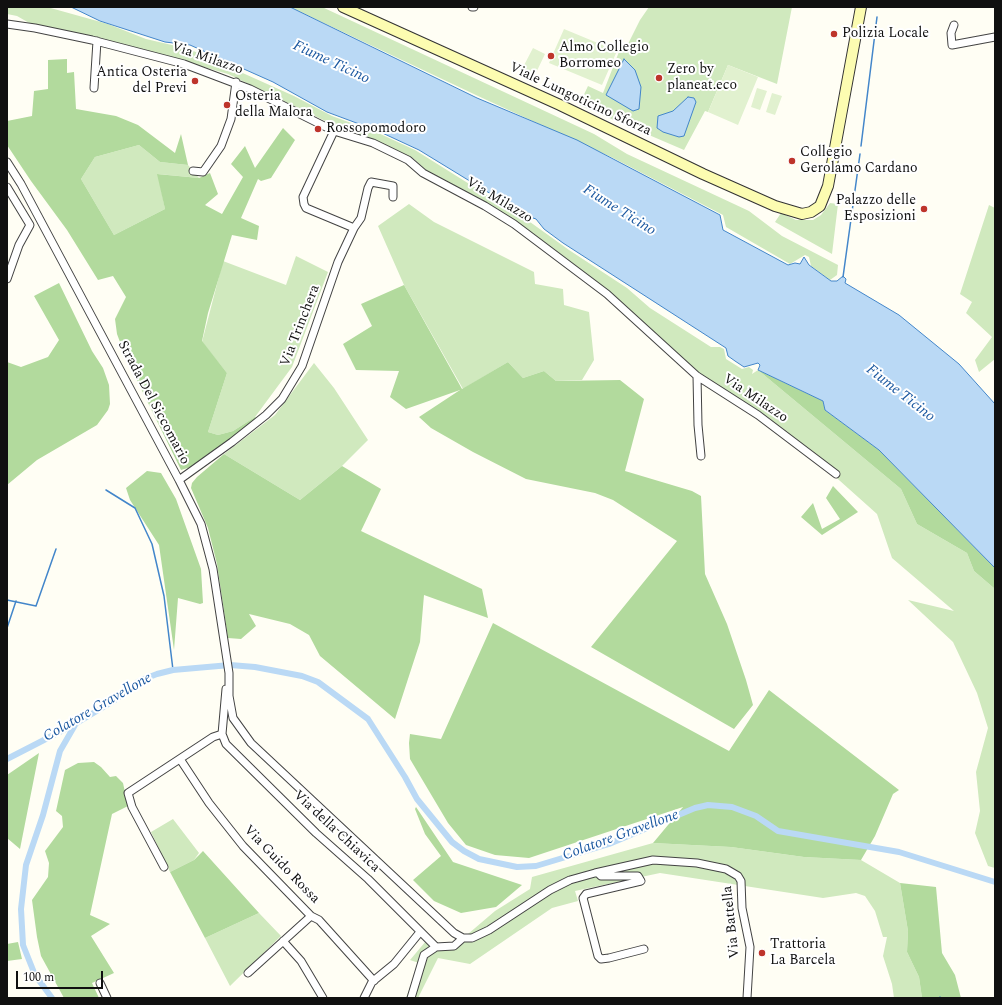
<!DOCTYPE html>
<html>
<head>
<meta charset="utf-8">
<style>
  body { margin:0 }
  #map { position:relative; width:1002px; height:1005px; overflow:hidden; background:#fffef4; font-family:Spectral,serif }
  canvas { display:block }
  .frame { position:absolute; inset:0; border:8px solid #101010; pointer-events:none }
  .scale { position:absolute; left:16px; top:971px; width:87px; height:18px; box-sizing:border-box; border:2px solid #101010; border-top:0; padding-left:5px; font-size:12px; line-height:14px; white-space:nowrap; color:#101010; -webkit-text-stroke:3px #fff; paint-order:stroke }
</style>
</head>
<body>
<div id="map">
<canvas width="1002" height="1005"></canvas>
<div class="frame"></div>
<div class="scale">100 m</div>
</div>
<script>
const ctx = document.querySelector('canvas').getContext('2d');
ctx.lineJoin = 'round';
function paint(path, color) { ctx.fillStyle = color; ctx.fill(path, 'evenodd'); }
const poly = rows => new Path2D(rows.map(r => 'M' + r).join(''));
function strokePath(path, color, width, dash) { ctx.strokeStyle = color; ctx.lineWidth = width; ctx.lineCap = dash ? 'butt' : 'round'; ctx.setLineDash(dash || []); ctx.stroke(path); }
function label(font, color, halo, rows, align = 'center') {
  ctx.font = font + ' Spectral,serif'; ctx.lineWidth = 4; ctx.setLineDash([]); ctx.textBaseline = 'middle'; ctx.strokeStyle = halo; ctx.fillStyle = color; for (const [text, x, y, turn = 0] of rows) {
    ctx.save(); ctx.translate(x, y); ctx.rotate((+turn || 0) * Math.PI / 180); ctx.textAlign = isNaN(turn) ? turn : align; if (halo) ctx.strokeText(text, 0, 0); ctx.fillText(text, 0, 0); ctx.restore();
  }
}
const green = poly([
  [7,7,47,7,108,24,146,39,189,49,294,96,332,116,376,132,415,150,530,222,569,250,627,288,650,308,711,347,720,347,724,349,726,359,742,369,749,367,753,370,752,374,758,370,901,489,917,524,967,553,974,571,995,589,995,868,988,866,975,833,980,811,976,772,988,728,977,693,953,642,908,600,954,611,892,558,877,514,830,472,697,372,603,287,556,251,491,205,427,171,414,159,376,141,348,132,228,74,145,50,31,24,17,16,7,14],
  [290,7,322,7,594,134,627,154,749,211,782,236,838,265,837,275,830,280,811,266,809,257,805,255,790,264,726,227,723,215,613,158,478,96],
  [649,7,792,7,777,84,728,65,708,112,705,111,684,150,579,105,588,86,603,93,622,44,627,46,640,20],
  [139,145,160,162,188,165,199,178,158,174,165,209,114,235,81,179,95,157],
  [830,203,838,204,832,254,775,222,781,213,796,220,813,220,821,215],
  [409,204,434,222,534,272,535,284,563,289,564,305,589,312,594,360,582,380,556,381,544,371,523,378,508,362,463,389,404,285,378,226],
  [989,205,995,208,995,359,979,372,975,360,992,337,966,313,972,302,960,294],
  [296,256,328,272,292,367,255,417,233,431,218,435,208,432,227,373,202,342,223,261,286,285],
  [314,363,334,388,368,440,342,466,300,500,224,454,275,415],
  [173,819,199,853,194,860,170,872,151,832],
  [653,843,731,847,804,857,861,860,900,883,908,931,907,952,919,977,922,998,894,998,892,984,883,956,887,937,883,937,875,911,865,896,856,893,823,898,660,873,575,891,578,901,552,908,470,964,438,958,418,998,406,998,419,963,410,960,426,941,432,947,454,943,468,934,495,911,530,889,532,877],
  [259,913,281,936,230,986,205,938]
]);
const forest = poly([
  [67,59,67,73,74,72,76,109,116,116,138,125,175,153,181,134,188,165,160,162,139,145,95,157,81,179,114,235,165,209,157,174,199,178,210,173,218,194,205,205,222,214,243,177,231,164,245,146,255,168,283,128,295,140,271,178,261,181,258,179,241,218,259,226,257,240,232,235,208,313,202,341,227,373,208,432,218,435,233,431,255,417,258,419,216,451,194,466,181,470,126,358,117,334,115,319,126,297,113,276,98,280,67,230,31,181,7,145,7,121,32,116,34,91,48,89,48,60],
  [59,283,92,351,103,368,109,385,110,404,108,410,97,425,37,460,7,485,7,362,21,367,48,357,59,340,34,296],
  [404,285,462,389,508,362,523,378,544,371,556,381,620,380,644,399,625,471,692,491,701,496,705,574,727,624,746,680,753,705,734,729,591,647,677,541,613,500,595,493,526,479,473,452,431,428,419,417,460,390,406,409,390,397,399,371,356,370,343,344,372,326,361,304],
  [758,370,823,401,825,410,879,450,995,568,995,589,974,571,967,553,917,524,901,489],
  [224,454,300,500,342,466,381,489,361,531,482,589,488,618,424,595,420,642,395,719,320,656,309,635,290,624,249,614,256,626,241,639,228,638,217,564,208,528,191,488,192,483,197,477],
  [147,471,161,473,176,499,201,569,203,603,200,604,178,598,174,650,159,545,130,500,126,488],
  [833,486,858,512,822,535,801,517,813,503,822,529,840,519,826,498],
  [493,623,729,751,769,690,899,790,893,794,875,836,861,860,804,857,731,847,653,843,683,807,529,858,495,855,466,845,448,823,410,759,409,743,410,734,441,739],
  [39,753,20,849,7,838,7,775],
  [94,762,101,767,110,777,116,776,123,783,128,806,112,814,90,915,110,924,91,936,114,973,92,983,99,998,64,998,41,956,37,937,32,900,48,877,49,863,45,851,63,827,62,816,56,811,65,770,78,763],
  [416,807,453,862,522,885,496,907,461,913,434,901,413,880,441,856,425,834,415,809],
  [203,851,259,913,205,938,170,872,194,860],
  [900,883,936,887,942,953,955,975,961,998,922,998,919,977,907,952,908,931],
  [18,942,22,959,7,961,7,944]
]);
const pitch = poly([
  [564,29,617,51,602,85,549,63],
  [533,48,545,54,534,77,521,71],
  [728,65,758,77,738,125,708,112],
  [757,88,767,91,760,110,751,107],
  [772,93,782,96,775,115,766,112]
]);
const water = poly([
  [71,7,290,7,477,98,577,140,720,215,723,230,788,265,795,263,800,264,804,257,809,265,831,281,837,281,843,276,846,279,845,283,899,315,959,364,995,404,995,568,879,450,825,410,823,401,758,370,760,365,758,363,744,367,735,361,728,356,726,348,563,243,544,229,536,219,527,216,419,150,378,131,327,112,273,82,190,45,165,42,100,21,71,7],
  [624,59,635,70,641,87,639,109,633,111,606,95,624,59],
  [688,97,694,98,696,102,684,136,679,137,663,132,657,128,658,116,673,111,688,97]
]);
const stream = poly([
  [861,146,877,17],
  [843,277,860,154],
  [106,490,135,508,152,544,164,596,173,670],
  [7,600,36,606,56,549],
  [7,628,16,601],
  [940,997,940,998]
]);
const canal = poly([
  [7,759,75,724,115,700,139,681,157,674,173,670,230,665,255,667,302,676,318,682,368,719,405,777,417,799,452,842,464,851,479,859,517,867,536,866,609,844,695,808,708,805,732,807,756,816,778,831,899,852,995,882],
  [52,998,35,975,23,945,21,909,26,865,43,815,60,751,75,725]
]);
const minor = poly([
  [472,7,474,7],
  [7,24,35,28,92,40,184,64,250,89,334,131,373,143,408,160,423,173,485,206,514,224,607,294,697,376,758,415,836,474],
  [954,25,951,33,952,45,995,37],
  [94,88,97,41],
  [7,162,21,184,179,480,201,524,213,569,229,673,229,696,233,718,251,743,454,933,463,938],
  [193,171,203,172,221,146,231,119,236,82],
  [7,187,30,225,19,245,7,279],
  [354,228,361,218,368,188,371,182,393,186,393,197],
  [697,376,698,425,701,456],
  [179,480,232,442,266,415,282,399,302,366,338,262,354,228,306,208,304,204,303,197,334,131],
  [226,689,222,734,226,744,316,833,368,879,436,947],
  [180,759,209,803,243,846,311,916,319,920,374,981],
  [164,867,132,807,128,793,213,737,222,734],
  [598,873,601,876,638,876,641,881,586,894,583,898,598,956,601,959,609,958,644,949],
  [463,938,472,938,489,930,550,890,570,880,595,873,653,860,697,863,726,869,738,876,741,881,742,908,750,947,747,998],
  [283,941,301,961,323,998],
  [248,973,311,916],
  [100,983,107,998],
  [364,998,372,982,394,964,420,932],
  [411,998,424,955,436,947,454,946,463,938]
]);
const secondary = poly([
  [343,7,560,105,703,174,775,206,802,214,811,212,820,206,828,186,861,7]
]);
const markers = [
  [834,34,4,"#be342b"],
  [551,56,4,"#be342b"],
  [659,78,4,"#be342b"],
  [195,81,4,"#be342b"],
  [227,105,4,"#be342b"],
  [318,129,4,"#be342b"],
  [792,161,4,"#be342b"],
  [924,209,4,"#be342b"],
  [762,953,4,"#be342b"]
];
const poiNames = [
  ["Polizia Locale",842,34],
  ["Almo Collegio",559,48],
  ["Borromeo",559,64],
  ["Zero by",667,70],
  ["planeat.eco",667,86],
  ["Antica Osteria",187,73,"right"],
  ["del Previ",187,89,"right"],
  ["Osteria",235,97],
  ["della Malora",235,113],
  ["Rossopomodoro",326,129],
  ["Collegio",800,153],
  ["Gerolamo Cardano",800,169],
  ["Palazzo delle",916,201,"right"],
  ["Esposizioni",916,217,"right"],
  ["Trattoria",770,945],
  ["La Barcela",770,961]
];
const streetNames = [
  ["Via Milazzo",207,59,19],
  ["Viale Lungoticino Sforza",580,100,25],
  ["Via Milazzo",499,201,31],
  ["Via Trinchera",301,326,-69],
  ["Via Milazzo",755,399,34],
  ["Strada Del Siccomario",153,403,62],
  ["Via della Chiavica",336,832,43],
  ["Via Guido Rossa",281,865,46],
  ["Via Battella",732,922,-96]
];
const waterNames = [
  ["Fiume Ticino",331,63,25],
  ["Fiume Ticino",619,211,32],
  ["Fiume Ticino",900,394,38],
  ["Colatore Gravellone",98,708,-30],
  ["Colatore Gravellone",621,836,-20]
];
paint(green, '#d0e9be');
paint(forest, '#b2da9d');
paint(pitch, '#e1f1cf');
paint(water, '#bad9f5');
strokePath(water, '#4386ca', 1);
strokePath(stream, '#4386ca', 1.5);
strokePath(canal, '#bad9f5', 6);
strokePath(minor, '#434343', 9);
strokePath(secondary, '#323232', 12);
strokePath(minor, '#fff', 7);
strokePath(secondary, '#fcfcb1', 10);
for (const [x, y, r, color] of markers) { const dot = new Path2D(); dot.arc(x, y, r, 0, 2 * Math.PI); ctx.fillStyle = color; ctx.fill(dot); strokePath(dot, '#fff', 1.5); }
label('14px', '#101010', '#fff', poiNames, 'left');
label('14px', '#101010', '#fff', streetNames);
label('italic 15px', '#1b58a0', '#fff', waterNames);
</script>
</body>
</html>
